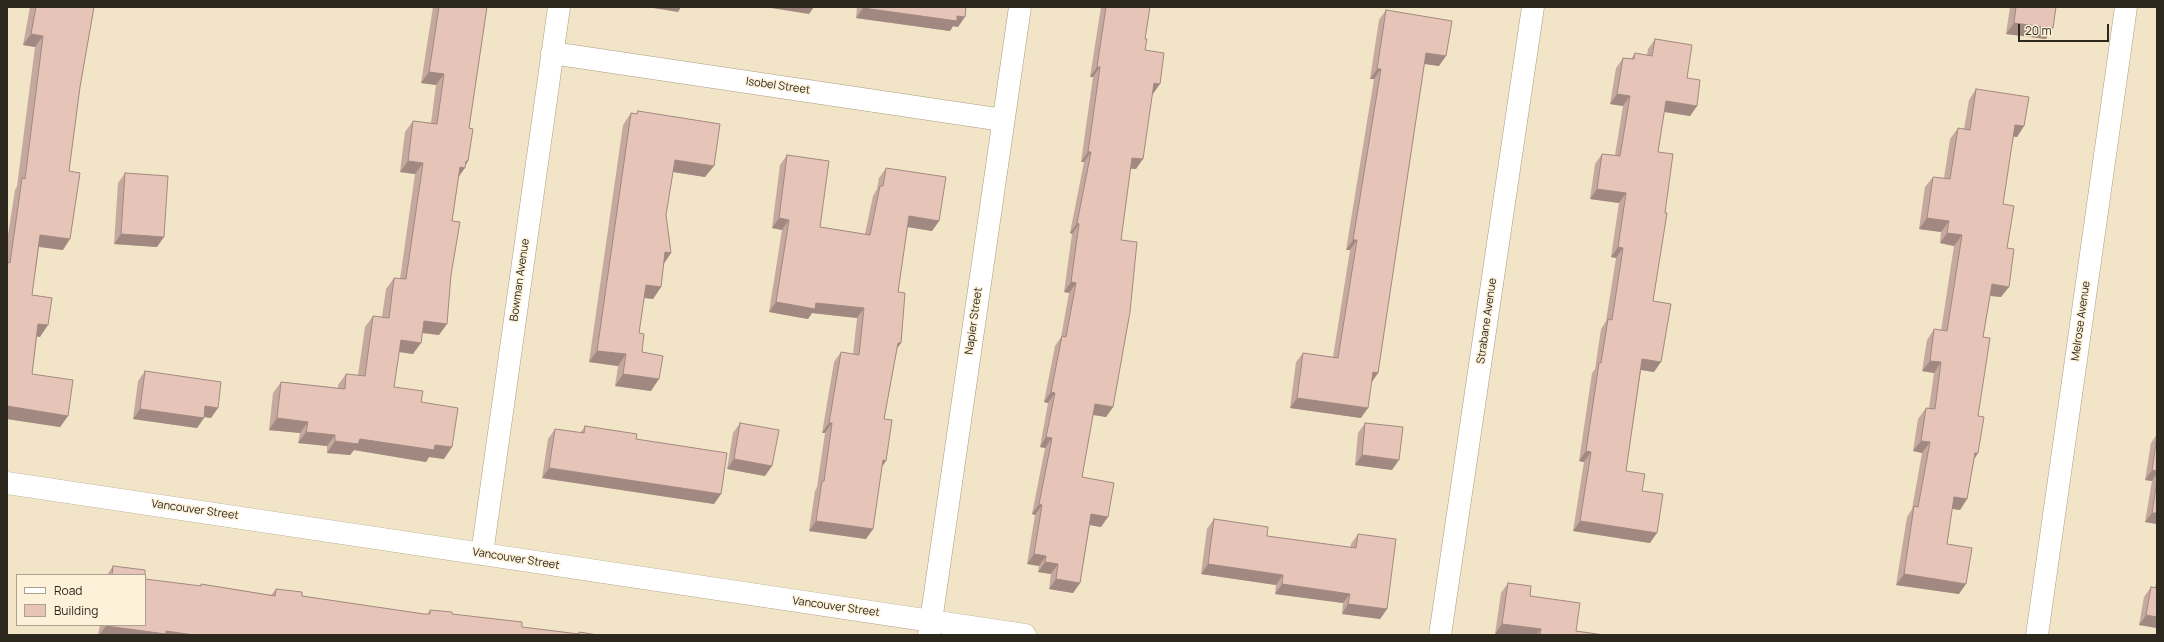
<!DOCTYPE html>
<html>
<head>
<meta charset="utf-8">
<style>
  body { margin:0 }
  #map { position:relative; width:2164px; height:642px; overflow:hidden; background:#f2e4c6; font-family:Manrope,sans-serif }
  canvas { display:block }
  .frame { position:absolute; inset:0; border:8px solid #2d281d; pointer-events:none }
  .legend { position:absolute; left:16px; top:574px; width:130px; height:52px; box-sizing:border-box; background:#fdf1d9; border:1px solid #aaa18e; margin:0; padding:5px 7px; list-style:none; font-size:12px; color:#2d281d }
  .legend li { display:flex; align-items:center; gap:8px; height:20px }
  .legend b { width:20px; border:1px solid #aaa18e }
  .scale { position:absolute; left:2018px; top:24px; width:91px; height:18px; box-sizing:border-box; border:2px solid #2d281d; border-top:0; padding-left:5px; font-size:12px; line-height:14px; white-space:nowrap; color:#2d281d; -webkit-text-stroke:3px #fdf1d9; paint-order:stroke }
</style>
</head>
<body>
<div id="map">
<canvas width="2164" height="642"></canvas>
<div class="frame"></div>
<ul class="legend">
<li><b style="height:5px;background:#fff"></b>Road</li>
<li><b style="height:11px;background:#e6c4b8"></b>Building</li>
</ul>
<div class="scale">20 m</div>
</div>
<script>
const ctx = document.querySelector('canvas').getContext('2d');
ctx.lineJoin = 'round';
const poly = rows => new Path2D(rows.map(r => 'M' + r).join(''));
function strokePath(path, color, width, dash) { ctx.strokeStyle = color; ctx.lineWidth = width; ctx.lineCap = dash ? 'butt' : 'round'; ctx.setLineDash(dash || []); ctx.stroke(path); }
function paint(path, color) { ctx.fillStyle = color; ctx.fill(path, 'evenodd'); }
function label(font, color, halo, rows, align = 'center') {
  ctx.font = font + ' Manrope,sans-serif'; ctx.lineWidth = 3; ctx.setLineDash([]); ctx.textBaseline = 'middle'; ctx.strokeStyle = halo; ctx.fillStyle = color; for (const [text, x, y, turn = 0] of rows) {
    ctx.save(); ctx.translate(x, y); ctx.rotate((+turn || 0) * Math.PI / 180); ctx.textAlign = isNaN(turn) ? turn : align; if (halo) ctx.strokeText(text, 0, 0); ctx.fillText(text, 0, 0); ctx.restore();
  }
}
const street = poly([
  [552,53,1003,120],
  [7,483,1025,635],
  [482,554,559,7],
  [929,635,1020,7],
  [1440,635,1533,7],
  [2037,635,2126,7]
]);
const wall = poly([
  [30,7,94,7,80,87,69,171,63,250,39,247,32,295,40,337,37,336,32,374,68,416,60,427,7,419,7,241,15,190,17,186,35,47,23,45],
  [433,7,487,7,469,128,468,161,459,176,452,221,439,335,422,333,413,354,399,352,394,387,421,402,444,459,429,457,426,462,354,450,350,455,327,453,327,446,298,443,300,433,269,430,273,393,281,382,338,388,338,385,346,374,358,375,365,327,373,316,382,317,386,289,394,278,400,279,415,174,400,172,405,132,413,121,431,123,436,85,421,83],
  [857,7,966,7,958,27,953,26,950,31,856,18],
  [1101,7,1150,7,1145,39,1145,50,1153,94,1152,94,1136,169,1130,169,1121,240,1113,407,1106,417,1093,415,1082,477,1101,527,1090,525,1080,583,1073,593,1049,589,1051,574,1038,572,1039,566,1027,564,1035,515,1032,514,1045,448,1040,447,1048,403,1044,402,1055,346,1061,337,1069,293,1064,292,1072,234,1070,233,1084,162,1081,162,1093,77,1090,77],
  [2010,7,2056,7,2046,39,2006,34],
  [1386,10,1439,66,1424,64,1378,373,1371,383,1361,418,1290,408,1296,362,1303,353,1333,357,1350,250,1346,250,1374,79,1370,79,1379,20],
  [1655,39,1687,78,1697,106,1690,116,1664,112,1658,152,1665,213,1653,301,1654,372,1641,370,1626,471,1642,491,1650,543,1573,531,1584,462,1579,461,1592,373,1595,369,1601,329,1606,321,1616,258,1611,257,1619,203,1590,199,1595,164,1602,154,1615,155,1623,106,1610,104,1616,68,1623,58,1631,59,1635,53,1647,55,1648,49],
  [1976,89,2024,126,2017,137,2013,136,2003,204,2007,248,2001,297,1990,296,1983,337,1978,416,1978,453,1974,459,1967,499,1960,510,1952,509,1947,544,1959,594,1896,585,1907,517,1912,509,1922,453,1913,451,1918,419,1926,408,1929,408,1934,373,1922,371,1927,340,1934,329,1941,331,1954,246,1940,243,1941,232,1919,229,1925,187,1933,177,1944,178,1950,139,1958,128,1964,129,1969,100],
  [638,111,705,177,673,172,666,215,671,253,664,263,661,287,653,299,644,298,639,333,642,352,651,391,615,386,618,366,589,362,623,125,631,113,636,114],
  [787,155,820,227,865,234,873,196,877,189,879,178,886,168,939,221,932,231,907,227,898,292,897,349,884,419,882,466,873,529,866,539,809,531,815,491,817,487,825,433,822,433,834,362,841,352,853,354,857,318,812,313,808,319,769,312,782,230,772,228,780,165],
  [125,173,157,247,114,244,118,183],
  [145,371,211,418,204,417,204,418,197,428,133,419,138,381],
  [740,423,765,476,727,469,733,433],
  [1365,423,1392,470,1355,465,1358,433],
  [585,426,636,439,721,494,714,504,542,478,548,439,555,429,580,433],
  [2157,434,2157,524,2145,522,2152,481,2145,480,2151,443],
  [1214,519,1267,536,1350,548,1351,544,1358,534,1387,609,1380,619,1342,614,1343,603,1275,594,1276,585,1201,574,1207,529],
  [113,566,145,575,107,575],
  [2157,577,2157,628,2139,625,2144,597,2151,587,2155,588],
  [1508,583,1530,596,1576,631,1604,635,1504,635,1495,634,1501,593],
  [201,584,271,595,276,589,302,596,424,614,427,614,430,610,522,627,578,634,579,632,598,635,98,635,100,625,145,625,200,586]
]);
const shadedWall = poly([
  [647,7,681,7,678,12],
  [772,7,814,7,809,14,771,8],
  [863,8,957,16,965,17,958,27,953,26,950,31,856,18],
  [2014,23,2053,28,2046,39,2006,34],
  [31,34,43,36,35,47,23,45],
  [1426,53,1446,56,1439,66,1419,63],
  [1097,67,1100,67,1093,77,1090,77],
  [1377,69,1381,69,1374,79,1370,79],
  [429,72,444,74,436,85,421,83],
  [1154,83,1160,84,1153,94,1147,93],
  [1617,94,1630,96,1623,106,1610,104],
  [1666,101,1697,106,1690,116,1659,111],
  [2015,125,2024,126,2017,137,2007,136],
  [1088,152,1091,152,1084,162,1081,162],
  [1132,158,1143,159,1136,169,1125,168],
  [675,160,714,166,705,177,667,171],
  [408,161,423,163,415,174,400,172],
  [466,161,468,161,464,168,465,168,457,179,460,167],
  [1597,189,1626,193,1619,203,1590,199],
  [909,216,939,221,932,231,902,226],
  [779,218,789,220,782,230,772,228],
  [1927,218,1949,221,1941,232,1919,229],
  [1077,223,1079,224,1072,234,1070,233],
  [1947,233,1962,235,1954,246,1940,243],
  [121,234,164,237,157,247,114,244],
  [40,235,70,239,63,250,33,246],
  [1353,240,1357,240,1350,250,1346,250],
  [1618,247,1623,248,1616,258,1611,257],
  [665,252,671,253,663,265],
  [1071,282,1076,283,1069,293,1064,292],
  [1992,284,2009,287,2001,297,1984,295],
  [646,285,661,287,653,299,638,297],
  [776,302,816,303,864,308,857,318,812,313,808,319,769,312],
  [424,321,447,324,439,335,416,332],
  [38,324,48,325,40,337,31,335],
  [401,340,421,343,413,354,393,351],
  [898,343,901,343,894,353],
  [597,351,626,354,618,366,589,362],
  [1642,359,1661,362,1654,372,1635,369],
  [1930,361,1941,362,1934,373,1922,371],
  [1373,372,1378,373,1371,383],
  [623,374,659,379,651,391,615,386],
  [1051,392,1055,393,1048,403,1044,402],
  [1297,398,1368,408,1361,418,1290,408],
  [1095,404,1113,407,1106,417,1088,414],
  [7,406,68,416,60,427,7,419],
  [205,406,218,408,211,418,198,416],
  [140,409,204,418,197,428,133,419],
  [277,418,308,422,300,433,269,430],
  [829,423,832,423,825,433,822,433],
  [306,432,335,435,327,446,298,443],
  [1046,437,1052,438,1045,448,1040,447],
  [360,439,435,445,452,447,444,459,429,457,426,462,354,450,350,455,327,453,335,441],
  [1921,441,1930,442,1922,453,1913,451],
  [1586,451,1591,452,1584,462,1579,461],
  [1975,453,1978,453,1971,464],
  [1362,455,1399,460,1392,470,1355,465],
  [734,459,772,466,765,476,727,469],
  [883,460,886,461,879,471],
  [549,468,721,494,714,504,542,478],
  [2152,470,2157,471,2157,473,2152,481,2145,480],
  [1954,497,1967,499,1960,510,1947,508],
  [1039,504,1042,505,1035,515,1032,514],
  [2152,513,2157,513,2157,524,2145,522],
  [1091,514,1108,517,1101,527,1084,524],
  [816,521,873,529,866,539,809,531],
  [1580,521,1657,533,1650,543,1573,531],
  [1034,554,1046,556,1039,566,1027,564],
  [1045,562,1058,564,1051,574,1038,572],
  [1208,564,1283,575,1276,585,1201,574],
  [1904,574,1966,584,1959,594,1896,585],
  [1056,579,1080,583,1073,593,1049,589],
  [1282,584,1350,594,1343,603,1275,594],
  [1348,604,1387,609,1380,619,1342,614],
  [2146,615,2157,617,2157,628,2139,625],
  [1502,624,1541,629,1537,635,1504,635,1495,634],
  [106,626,166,631,194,635,99,635]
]);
const building = poly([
  [36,7,94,7,80,87,69,171,80,173,70,239,40,235,32,295,52,298,48,325,38,324,32,374,73,380,68,416,7,406,7,262,10,263,22,178,25,179,43,36,31,34,36,7],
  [439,7,487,7,469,128,473,129,468,161,466,161,465,168,460,167,452,221,460,222,451,275,447,324,424,321,421,343,401,340,394,387,423,391,421,402,458,408,452,447,435,445,434,450,360,439,358,444,335,441,335,435,306,432,308,422,277,418,281,382,345,389,346,374,365,376,373,316,389,318,394,278,406,279,423,163,408,161,413,121,437,124,444,74,429,72,439,7],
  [863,7,966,7,965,17,957,16,957,21,863,8,863,7],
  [1106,7,1150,7,1145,39,1147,39,1145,50,1164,53,1160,84,1154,83,1143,159,1132,158,1121,240,1137,242,1130,312,1113,407,1095,404,1082,477,1114,483,1108,517,1091,514,1080,583,1056,579,1058,564,1045,562,1046,556,1034,554,1042,505,1039,504,1052,438,1046,437,1055,393,1051,392,1062,336,1066,337,1076,283,1071,282,1079,224,1077,223,1091,152,1088,152,1100,67,1097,67,1106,7],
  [2016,7,2056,7,2053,28,2014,23,2016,7],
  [1386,10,1452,21,1446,56,1426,53,1378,373,1373,372,1368,408,1297,398,1303,353,1338,358,1357,240,1353,240,1381,69,1377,69,1386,10],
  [1655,39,1692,45,1687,78,1700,80,1697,106,1666,101,1658,152,1673,154,1665,213,1667,213,1653,301,1671,304,1661,362,1642,359,1626,471,1645,474,1642,491,1663,494,1657,533,1580,521,1591,452,1586,451,1599,363,1601,363,1608,319,1612,320,1623,248,1618,247,1626,193,1597,189,1602,154,1620,156,1630,96,1617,94,1623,58,1634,59,1635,53,1652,56,1655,39],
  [1976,89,2029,97,2024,126,2015,125,2003,204,2014,206,2007,248,2014,249,2009,287,1992,284,1983,337,1990,338,1978,416,1984,417,1978,453,1975,453,1967,499,1954,497,1947,544,1972,548,1966,584,1904,574,1914,506,1918,507,1930,442,1921,441,1926,408,1935,409,1941,362,1930,361,1934,329,1947,331,1962,235,1947,233,1949,221,1927,218,1933,177,1950,179,1958,128,1970,130,1976,89],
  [638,111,720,124,714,166,675,160,666,215,671,253,665,252,661,287,646,285,639,333,644,334,642,352,663,356,659,379,623,374,626,354,597,351,631,113,637,114,638,111],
  [787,155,829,161,820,227,870,235,880,186,883,186,886,168,946,177,939,221,909,216,898,292,905,293,901,343,898,343,884,419,892,420,886,461,883,460,873,529,816,521,822,481,824,481,832,423,829,423,841,352,859,355,864,308,816,303,815,309,776,302,789,220,779,218,787,155],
  [125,173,168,176,164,237,121,234,125,173],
  [145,371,221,382,218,408,205,406,204,418,140,409,145,371],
  [740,423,779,430,772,466,734,459,740,423],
  [1365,423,1403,427,1399,460,1362,455,1365,423],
  [585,426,637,434,636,439,727,453,721,494,549,468,555,429,584,433,585,426],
  [2157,437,2157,471,2152,470,2157,437],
  [2157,481,2157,513,2152,513,2157,481],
  [1214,519,1268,527,1267,536,1356,548,1358,534,1396,539,1387,609,1348,604,1350,594,1282,584,1283,575,1208,564,1214,519],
  [113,566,145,570,145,575,112,575,113,566],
  [145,579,201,586,201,584,275,596,276,589,302,592,302,596,424,614,430,614,430,610,452,612,452,614,522,622,522,627,579,634,579,632,598,635,194,635,166,631,166,634,106,626,106,625,145,625,145,579],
  [1508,583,1531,586,1530,596,1580,603,1576,631,1604,635,1540,635,1541,629,1502,624,1508,583],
  [2151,587,2157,588,2157,617,2146,615,2151,587]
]);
const streetNames = [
  ["Isobel Street",778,86,8],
  ["Bowman Avenue",520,280,-82],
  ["Napier Street",974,321,-82],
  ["Strabane Avenue",1487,321,-82],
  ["Melrose Avenue",2081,321,-82],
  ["Vancouver Street",195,510,8],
  ["Vancouver Street",516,559,9],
  ["Vancouver Street",836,607,8]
];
strokePath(street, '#ab9d81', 23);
strokePath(street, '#fff', 22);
paint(wall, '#c6a99e');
paint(shadedWall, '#a18981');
paint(building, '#e6c4b8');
strokePath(building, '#a18981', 1);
label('11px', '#2d281d', '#fdf1d9', streetNames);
</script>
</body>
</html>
